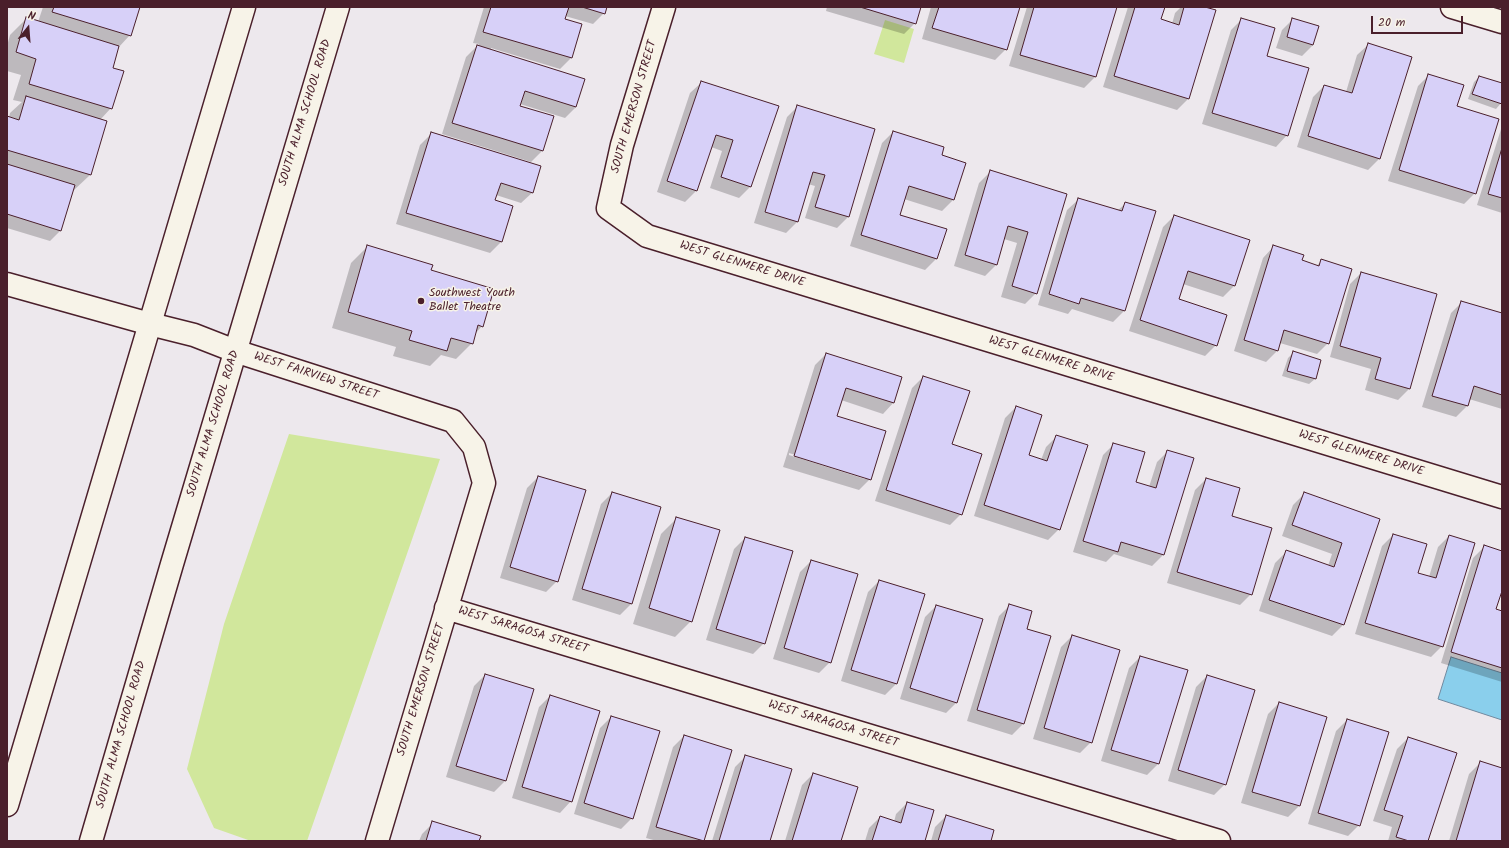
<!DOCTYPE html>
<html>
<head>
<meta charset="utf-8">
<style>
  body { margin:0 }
  #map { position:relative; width:1509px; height:848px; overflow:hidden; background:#ede8ed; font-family:Kalam,sans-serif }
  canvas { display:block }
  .frame { position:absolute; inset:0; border:8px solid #4a1f2b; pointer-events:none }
  .north { position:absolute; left:8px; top:8px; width:40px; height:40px; -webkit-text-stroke:3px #f7f3e8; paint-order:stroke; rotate:17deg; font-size:11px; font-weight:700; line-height:16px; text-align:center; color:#4a1f2b }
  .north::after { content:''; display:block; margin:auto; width:14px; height:18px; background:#4a1f2b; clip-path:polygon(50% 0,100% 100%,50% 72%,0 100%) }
  .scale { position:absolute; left:1371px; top:16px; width:92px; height:18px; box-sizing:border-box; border:2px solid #4a1f2b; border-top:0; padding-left:5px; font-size:12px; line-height:14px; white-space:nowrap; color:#4a1f2b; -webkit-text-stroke:3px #f7f3e8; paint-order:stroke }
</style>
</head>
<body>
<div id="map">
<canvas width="1509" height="848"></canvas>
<div class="frame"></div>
<div class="north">N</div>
<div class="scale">20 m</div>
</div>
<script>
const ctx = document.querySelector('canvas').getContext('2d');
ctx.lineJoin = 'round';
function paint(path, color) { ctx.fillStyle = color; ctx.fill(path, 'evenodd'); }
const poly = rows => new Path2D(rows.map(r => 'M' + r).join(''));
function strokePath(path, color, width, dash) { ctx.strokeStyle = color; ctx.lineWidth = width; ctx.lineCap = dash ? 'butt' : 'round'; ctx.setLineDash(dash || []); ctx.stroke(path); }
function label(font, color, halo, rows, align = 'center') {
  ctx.font = font + ' Kalam,sans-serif'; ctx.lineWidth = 3; ctx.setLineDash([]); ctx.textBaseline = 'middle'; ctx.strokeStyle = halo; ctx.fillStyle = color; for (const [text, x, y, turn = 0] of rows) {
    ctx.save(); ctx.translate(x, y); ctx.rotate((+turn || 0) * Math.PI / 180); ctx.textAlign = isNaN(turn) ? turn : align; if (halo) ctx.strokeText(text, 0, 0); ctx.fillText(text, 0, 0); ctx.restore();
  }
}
const green = poly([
  [885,20,914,29,904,63,874,54],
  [289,434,440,459,307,841,251,841,214,828,187,769,224,624]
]);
const water = poly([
  [1451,657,1502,673,1502,720,1438,699,1451,657]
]);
const shadow = poly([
  [43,7,139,7,130,35,118,48,111,68,111,108,100,120,106,121,90,175,73,191,61,230,50,241,7,228,7,117,9,118,10,113,22,102,13,100,21,75,7,71,7,46,10,35,27,18,38,22],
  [484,7,606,7,604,13,593,24,565,16,564,19,571,58,560,69,491,48,491,50,576,107,565,118,520,104,519,106,553,117,542,151,531,162,442,134,466,57,479,44,473,43],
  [827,7,920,7,915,23,904,34,826,11],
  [931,7,1019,7,1006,49,995,60,922,39],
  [1027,7,1116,7,1095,77,1084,88,1009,66],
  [1128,7,1164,7,1160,20,1172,24,1175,13,1181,7,1202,7,1215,11,1188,99,1177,110,1103,87],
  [1242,19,1266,56,1287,135,1276,147,1202,124,1231,30],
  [1293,19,1313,45,1302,56,1276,48,1282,30],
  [1369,44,1411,57,1379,159,1368,170,1297,147,1313,97,1324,86,1346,92,1357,55],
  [1429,75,1455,107,1475,193,1464,204,1388,181,1418,86],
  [1479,77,1502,84,1502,102,1496,109,1468,99,1474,82],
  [702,82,777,107,750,187,739,198,710,188,722,151,711,147,696,191,685,202,657,192,690,93],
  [798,106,848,217,837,228,805,218,815,186,808,184,797,222,786,233,754,223,787,117],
  [1502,126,1502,213,1477,205],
  [893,132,941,155,965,163,953,200,942,211,904,199,899,215,936,259,925,270,850,246,882,143],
  [431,134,533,192,521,203,496,195,494,201,512,206,501,242,490,253,396,224,420,145],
  [990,172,1066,195,1036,293,1025,304,1001,297,1017,243,1004,239,996,265,985,276,954,266,979,183],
  [1079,199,1117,211,1126,203,1124,311,1113,322,1072,309,1068,314,1038,305,1067,210],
  [1174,216,1249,240,1234,286,1223,297,1183,284,1178,300,1216,345,1205,356,1129,331,1163,227],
  [1274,246,1301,261,1316,266,1322,261,1328,343,1317,354,1280,343,1277,351,1266,362,1234,351,1263,258],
  [367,247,430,271,482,326,475,334,472,343,456,359,441,355,430,366,393,356,396,347,332,328,351,263],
  [1361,273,1436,295,1409,389,1398,400,1365,390,1371,369,1330,357,1350,284],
  [1462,302,1502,314,1502,409,1469,399,1467,406,1456,417,1422,407,1451,313],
  [1293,353,1315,379,1309,384,1282,376,1288,358],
  [826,354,894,402,883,414,841,400,836,417,870,479,859,490,783,467,815,365],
  [789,453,865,477,865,479,789,455],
  [923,377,951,445,961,514,950,525,875,501,912,388],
  [1016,407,1028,455,1041,460,1046,447,1057,436,1059,529,1048,540,974,516,1005,418],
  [1114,444,1135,482,1149,487,1157,462,1168,451,1163,555,1152,566,1114,554,1106,562,1073,552,1103,455],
  [538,477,557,581,546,592,500,578,527,488],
  [1206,479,1231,516,1251,594,1240,605,1167,583,1195,490],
  [612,493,631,604,620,615,572,600,601,504],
  [1304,494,1379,519,1343,625,1332,636,1259,611,1275,563,1286,552,1328,566,1332,554,1282,536,1293,505],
  [677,518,691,621,675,637,633,624,661,534],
  [1393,535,1417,573,1429,577,1438,547,1449,536,1442,646,1431,657,1355,634,1382,546],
  [745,538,764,643,753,654,706,640,734,549],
  [1484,547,1502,552,1502,587,1495,610,1502,612,1502,682,1441,663,1473,558],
  [811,561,830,662,819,673,773,659,800,572],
  [879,581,896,684,885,695,841,681,868,592],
  [1010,605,1026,629,1023,724,1012,735,967,721,999,616],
  [936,606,957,702,946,713,900,699,925,617],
  [1072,636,1091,742,1080,753,1033,739,1061,647],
  [1140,657,1187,671,1158,764,1147,775,1101,761,1129,668],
  [485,675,505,781,494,792,446,777,474,686],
  [1207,676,1225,784,1214,795,1168,781,1196,687],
  [550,696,571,801,560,813,512,798,539,707],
  [1279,703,1326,717,1299,806,1288,817,1241,803,1268,714],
  [611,717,632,818,621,829,574,814,600,728],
  [1347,720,1359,825,1348,836,1308,824,1336,731],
  [684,736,703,841,657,841,646,838,673,747],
  [1408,738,1427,841,1388,841,1392,827,1373,821,1397,749],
  [746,756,769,841,712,841,735,767],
  [1480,763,1502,769,1502,841,1449,841,1469,774],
  [813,774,840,841,785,841,802,785],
  [907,803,924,841,865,841,869,828,880,817,894,822,896,814],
  [946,816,990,841,931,841,935,827],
  [433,823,478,841,419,841,422,834]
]);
const building = poly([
  [54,7,140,7,131,36,52,12,54,7],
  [491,7,569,7,565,19,582,24,572,58,483,32,491,7],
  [582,7,607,7,605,14,582,7],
  [860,7,921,7,916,24,860,7],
  [939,7,1020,7,1007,50,932,28,939,7],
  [1034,7,1117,7,1096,77,1020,55,1034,7],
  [1135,7,1165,7,1161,19,1179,25,1184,7,1205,7,1216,10,1189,99,1114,76,1135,7],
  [26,17,119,46,113,68,124,71,112,109,29,84,36,59,16,52,26,17],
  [1241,18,1275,28,1267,56,1309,68,1288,136,1212,113,1241,18],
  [1292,18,1319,26,1313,45,1287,37,1292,18],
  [1368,43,1412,57,1380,159,1308,136,1324,85,1352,93,1368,43],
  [477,45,585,79,576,107,525,91,520,106,554,116,543,151,452,123,477,45],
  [1428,74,1464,85,1457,106,1499,119,1476,194,1399,170,1428,74],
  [1479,76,1502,83,1502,104,1472,94,1479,76],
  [701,81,779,106,751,187,721,177,733,140,716,135,697,191,667,181,701,81],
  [26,96,107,121,91,175,7,150,7,116,19,120,26,96],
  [797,105,875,129,849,217,815,207,825,175,813,172,798,222,765,212,797,105],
  [893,131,944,147,942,155,966,163,954,200,909,186,900,215,947,229,937,259,861,235,893,131],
  [431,132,541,166,533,193,501,183,495,200,513,206,502,242,406,213,431,132],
  [1502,148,1502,198,1488,194,1502,148],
  [7,164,75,185,61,231,7,214,7,164],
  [990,170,1067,194,1037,294,1012,286,1028,232,1008,226,997,265,965,255,990,170],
  [1078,198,1122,211,1125,202,1156,211,1125,311,1081,298,1079,304,1049,294,1078,198],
  [1174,215,1250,240,1235,286,1188,271,1179,299,1227,315,1217,346,1140,320,1174,215],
  [367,245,433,265,431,270,494,289,483,327,478,325,473,344,451,338,447,351,409,340,412,331,348,312,367,245],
  [1273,245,1304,255,1302,260,1319,266,1321,259,1352,269,1329,344,1284,330,1278,351,1244,340,1273,245],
  [1361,272,1437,294,1410,389,1375,379,1381,358,1340,346,1361,272],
  [1461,301,1502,313,1502,395,1474,386,1468,406,1432,396,1461,301],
  [1293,351,1321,360,1316,379,1287,371,1293,351],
  [826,353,902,377,894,403,846,388,837,416,886,431,871,480,794,456,826,353],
  [923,376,970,391,952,444,982,454,962,515,886,490,923,376],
  [1016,406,1042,415,1029,455,1047,461,1056,435,1088,445,1060,530,984,505,1016,406],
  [1113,443,1145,452,1136,482,1156,488,1167,450,1194,458,1164,555,1121,542,1118,552,1083,541,1113,443],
  [538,476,586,490,558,582,510,567,538,476],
  [1206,478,1240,488,1232,516,1272,528,1252,595,1177,572,1206,478],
  [612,492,661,507,632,604,582,589,612,492],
  [1304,492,1380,519,1344,625,1269,600,1286,550,1334,567,1342,543,1292,525,1304,492],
  [676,517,720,530,692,622,649,608,676,517],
  [1393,534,1427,544,1418,573,1436,578,1449,535,1475,543,1443,647,1365,623,1393,534],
  [745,537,793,551,765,644,716,629,745,537],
  [1484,545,1502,551,1502,591,1496,609,1502,611,1502,668,1451,652,1484,545],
  [811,560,858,574,831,663,784,648,811,560],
  [879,580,925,594,897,684,851,670,879,580],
  [1009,604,1032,611,1027,629,1051,636,1024,724,977,710,1009,604],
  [936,605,983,619,957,703,910,688,936,605],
  [1072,635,1120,650,1092,743,1044,728,1072,635],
  [1140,656,1188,670,1159,764,1111,750,1140,656],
  [485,674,534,689,506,781,456,766,485,674],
  [1207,675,1255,690,1226,785,1178,770,1207,675],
  [550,695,600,711,572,802,522,787,550,695],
  [1279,702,1327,717,1300,806,1252,792,1279,702],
  [611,716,660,731,633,819,584,803,611,716],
  [1347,719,1389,732,1360,826,1318,813,1347,719],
  [684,735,732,750,704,841,656,827,684,735],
  [1408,737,1457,753,1428,841,1409,841,1396,837,1403,816,1384,810,1408,737],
  [745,755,792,769,770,841,719,841,745,755],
  [1480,761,1502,768,1502,841,1456,841,1480,761],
  [813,773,858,787,841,841,792,841,813,773],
  [907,802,934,810,925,841,872,841,880,816,901,823,907,802],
  [946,815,994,830,991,841,938,841,946,815],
  [432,821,481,836,479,841,426,841,432,821]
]);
const street = poly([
  [664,7,622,145,608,208,647,236,1502,497],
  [1452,7,1502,22],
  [7,284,150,324,194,335,235,351,453,421,474,447,484,483,377,841],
  [446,608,1219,841]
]);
const secondary = poly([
  [7,805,244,7],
  [91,841,172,564,338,7]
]);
const markers = [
  [421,301,4,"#4a1f2b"]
];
const streetNames = [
  ["SOUTH EMERSON STREET",635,107,-74],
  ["SOUTH ALMA SCHOOL ROAD",306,113,-73],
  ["WEST GLENMERE DRIVE",742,265,17],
  ["WEST GLENMERE DRIVE",1051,360,17],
  ["WEST FAIRVIEW STREET",316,377,18],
  ["SOUTH ALMA SCHOOL ROAD",214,424,-73],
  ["WEST GLENMERE DRIVE",1361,454,17],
  ["WEST SARAGOSA STREET",523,631,17],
  ["SOUTH EMERSON STREET",422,690,-73],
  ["WEST SARAGOSA STREET",833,725,17],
  ["SOUTH ALMA SCHOOL ROAD",122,735,-74]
];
const poiNames = [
  ["Southwest Youth",429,294],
  ["Ballet Theatre",429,308]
];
paint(green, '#d1e79c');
paint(water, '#8acfec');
strokePath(water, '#70899f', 1);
paint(shadow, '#0003');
paint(building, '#d7d0f8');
strokePath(building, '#4a1f2b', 1);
strokePath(street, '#4a1f2b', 25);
strokePath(secondary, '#4a1f2b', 25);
strokePath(street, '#f7f3e8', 22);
strokePath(secondary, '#f7f3e8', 22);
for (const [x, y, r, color] of markers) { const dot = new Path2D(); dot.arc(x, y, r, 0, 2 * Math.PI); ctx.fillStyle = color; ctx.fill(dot); strokePath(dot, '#f7f3e8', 1.5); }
label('12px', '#4a1f2b', '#f7f3e8', streetNames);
label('12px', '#4a1f2b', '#f7f3e8', poiNames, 'left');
</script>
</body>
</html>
